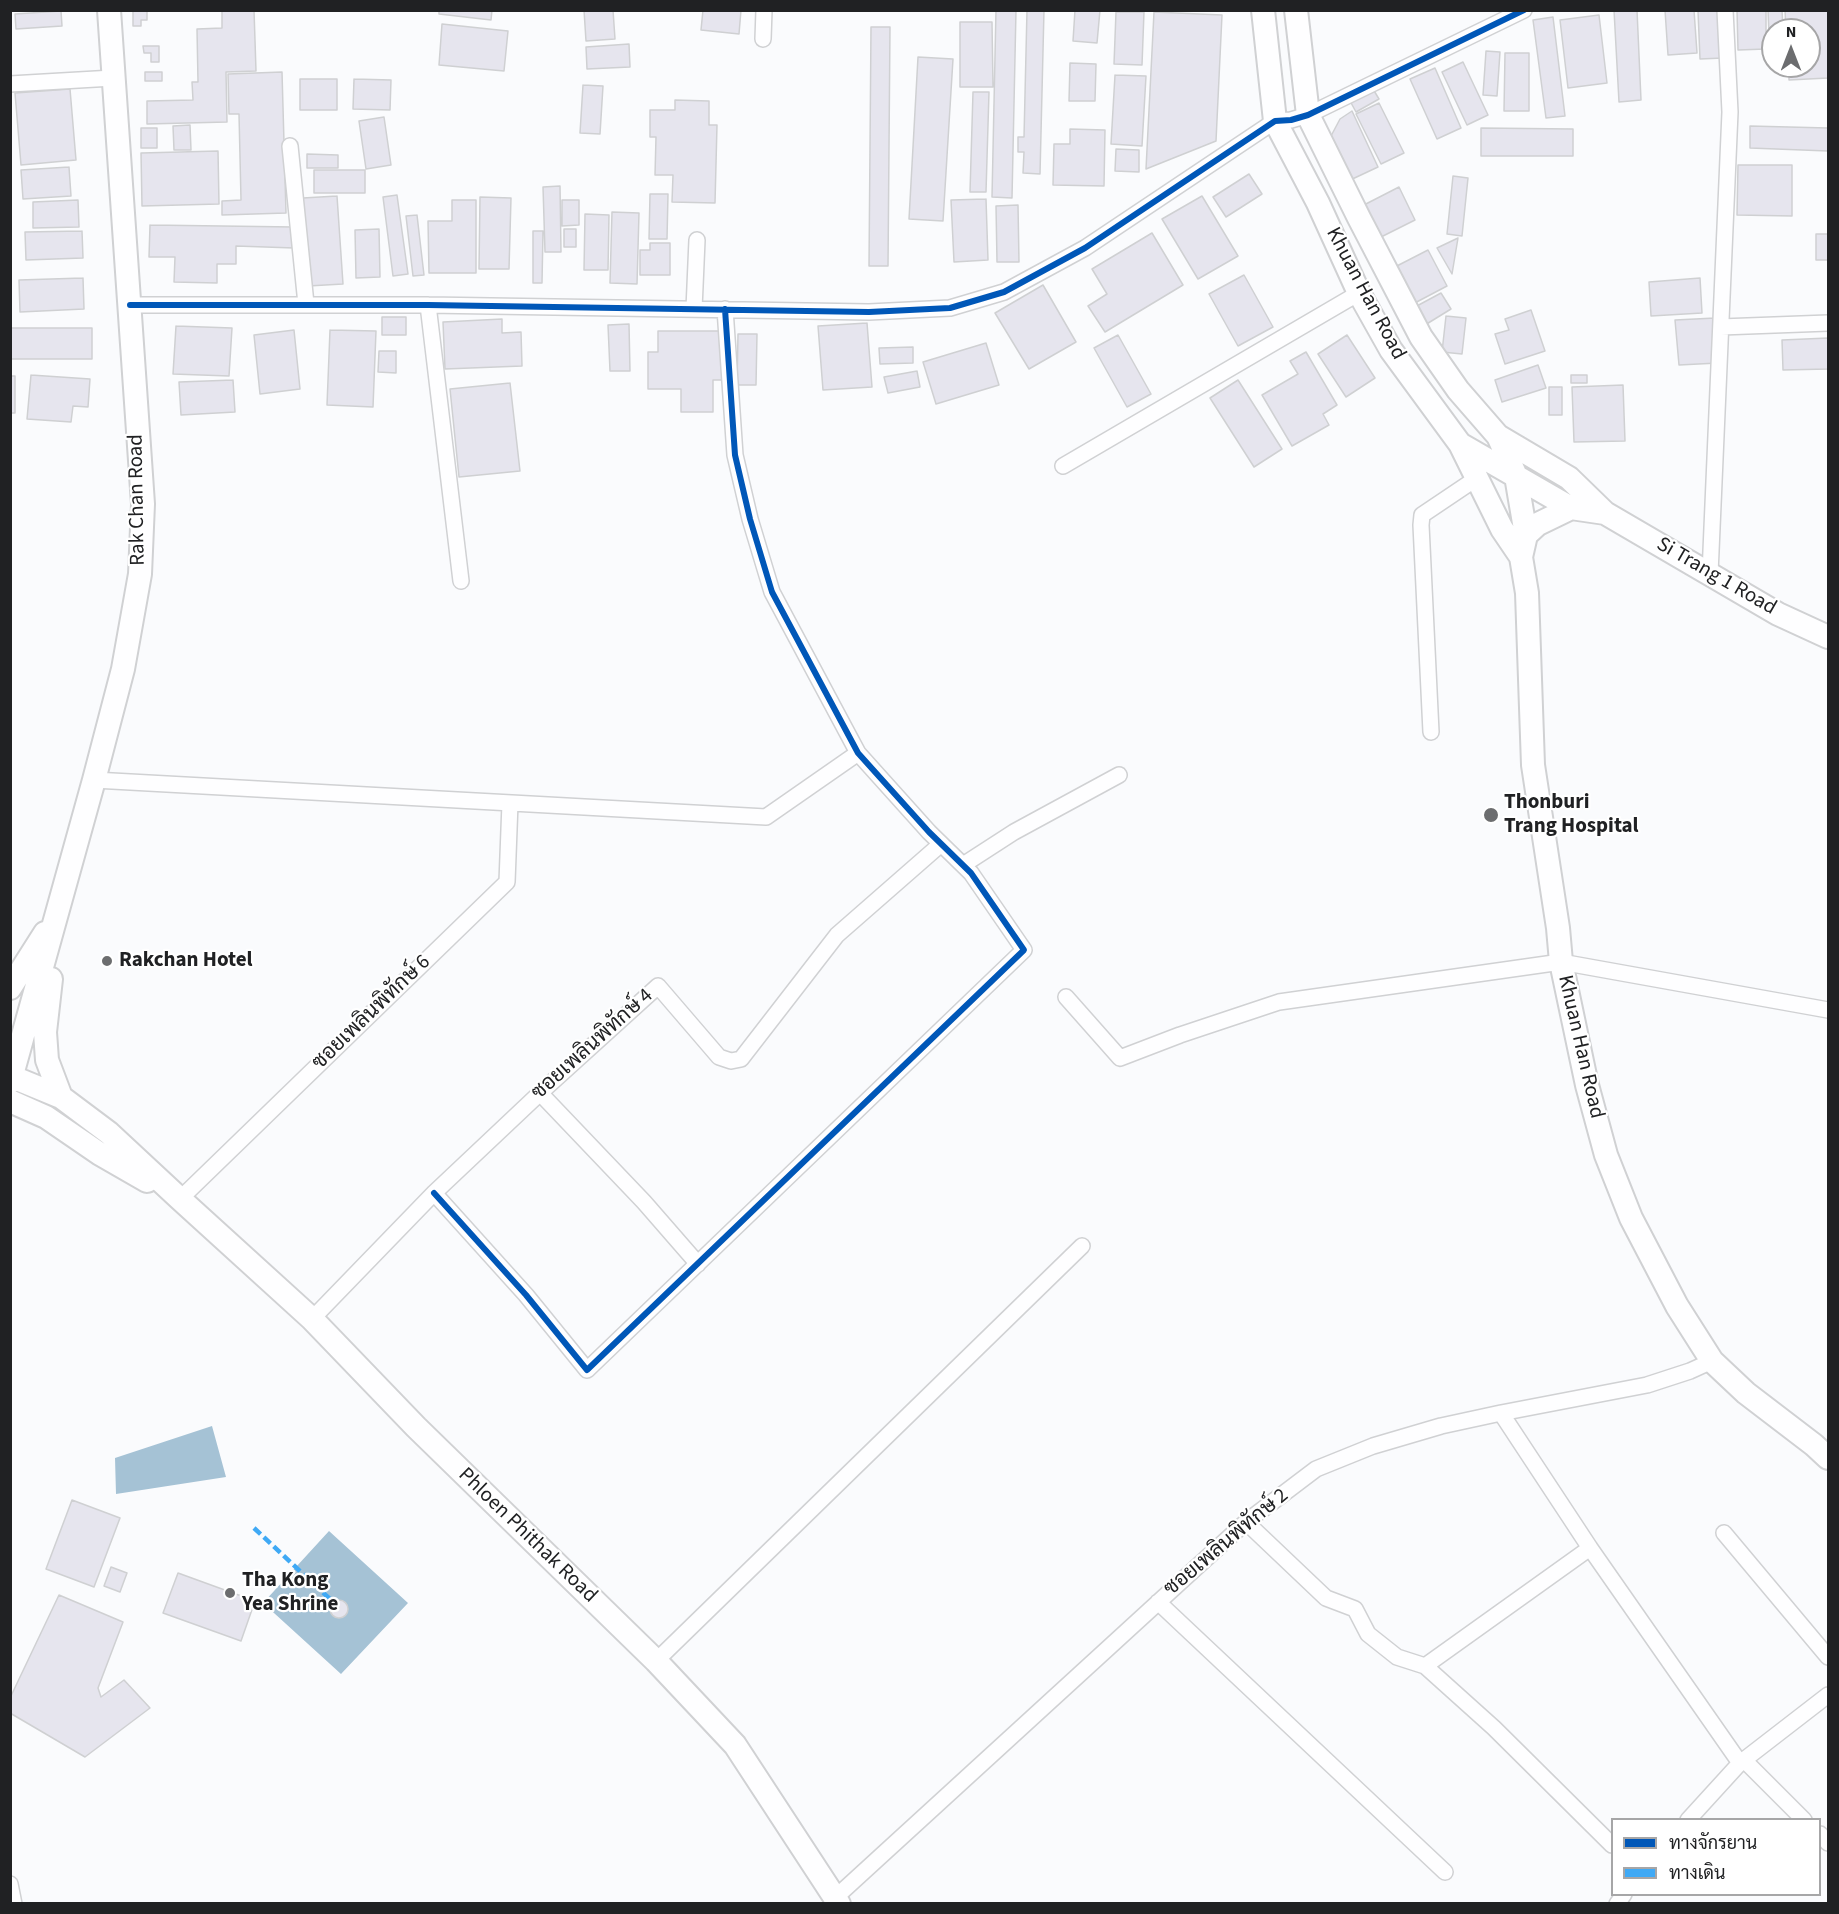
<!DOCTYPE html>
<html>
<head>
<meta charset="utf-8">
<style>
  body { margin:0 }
  #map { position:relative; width:1839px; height:1914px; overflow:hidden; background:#fafbfd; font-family:"Source Sans 3",Sarabun,sans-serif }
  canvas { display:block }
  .frame { position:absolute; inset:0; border:12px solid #202123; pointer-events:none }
  .legend { position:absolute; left:1611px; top:1818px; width:210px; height:78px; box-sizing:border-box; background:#fff; border:2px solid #a6a6a7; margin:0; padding:8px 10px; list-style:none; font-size:18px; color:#202123 }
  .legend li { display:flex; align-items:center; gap:12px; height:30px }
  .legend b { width:30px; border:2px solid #a6a6a7 }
  .north { position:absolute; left:1761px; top:18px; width:60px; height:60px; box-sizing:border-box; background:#fff; border:2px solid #a6a6a7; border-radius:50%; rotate:0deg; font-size:16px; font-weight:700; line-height:24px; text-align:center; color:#202123 }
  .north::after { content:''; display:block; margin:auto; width:21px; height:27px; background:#6c6d6f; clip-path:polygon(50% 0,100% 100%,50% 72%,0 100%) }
</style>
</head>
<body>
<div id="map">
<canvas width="1839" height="1914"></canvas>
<div class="frame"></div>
<ul class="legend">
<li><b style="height:8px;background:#0057b8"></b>ทางจักรยาน</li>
<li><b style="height:8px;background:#3fa9f5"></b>ทางเดิน</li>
</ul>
<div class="north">N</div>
</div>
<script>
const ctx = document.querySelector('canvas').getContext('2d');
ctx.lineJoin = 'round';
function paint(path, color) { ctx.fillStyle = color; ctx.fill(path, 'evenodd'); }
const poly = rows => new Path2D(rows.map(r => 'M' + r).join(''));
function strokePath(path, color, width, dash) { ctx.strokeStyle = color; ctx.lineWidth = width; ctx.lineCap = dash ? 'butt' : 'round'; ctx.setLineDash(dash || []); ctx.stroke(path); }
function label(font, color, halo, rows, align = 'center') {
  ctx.font = font + ' "Source Sans 3",Sarabun,sans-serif'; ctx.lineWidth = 4.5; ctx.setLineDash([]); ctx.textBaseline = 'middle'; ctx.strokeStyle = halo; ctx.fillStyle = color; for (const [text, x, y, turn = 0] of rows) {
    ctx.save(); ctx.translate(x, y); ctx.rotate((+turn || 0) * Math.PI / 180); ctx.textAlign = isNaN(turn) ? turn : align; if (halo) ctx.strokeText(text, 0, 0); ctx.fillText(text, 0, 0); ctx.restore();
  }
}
const water = poly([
  [212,1426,226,1477,116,1494,115,1458],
  [329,1531,408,1603,341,1674,263,1603]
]);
const building = poly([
  [222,10,254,10,256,71,226,72,227,122,147,124,147,101,193,100,192,82,198,82,197,29,222,28,222,10],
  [439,10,492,10,491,20,439,14,439,10],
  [584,10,613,10,615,39,586,41,584,10],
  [703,10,741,10,739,34,701,30,703,10],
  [996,10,1016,10,1012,198,992,197,996,10],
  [1027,10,1044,10,1040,174,1023,173,1024,152,1018,152,1018,137,1024,137,1027,10],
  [1075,10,1100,10,1097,43,1073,41,1075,10],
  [1614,10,1637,10,1641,100,1619,102,1614,10],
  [1665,10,1694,10,1697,53,1668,55,1665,10],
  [1721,10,1723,58,1700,59,1698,11,1721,10],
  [1737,10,1766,10,1766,49,1738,50,1737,10],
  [1768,10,1782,10,1783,30,1773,30,1773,32,1769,33,1768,10],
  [1785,10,1828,10,1828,78,1789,80,1789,66,1809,66,1809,30,1786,30,1785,10],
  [61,11,62,26,16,29,15,14,61,11],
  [133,11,147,11,147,20,141,20,141,26,133,26,133,11],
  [1116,12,1144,12,1142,65,1114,64,1116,12],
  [1154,12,1222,15,1216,141,1146,169,1154,12],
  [1599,15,1607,83,1568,88,1560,20,1599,15],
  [1553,17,1565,116,1546,118,1533,20,1553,17],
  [960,22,992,22,993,87,960,87,960,22],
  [442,24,508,31,504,71,439,65,442,24],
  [871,27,890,27,888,266,869,266,871,27],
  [629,44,630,67,587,69,586,47,629,44],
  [143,46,159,46,159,62,151,62,151,53,144,53,143,46],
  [1486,51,1500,52,1497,96,1483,95,1486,51],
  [1505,53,1529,53,1529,111,1504,111,1505,53],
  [918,57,953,59,943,221,909,219,918,57],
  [1463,62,1488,115,1467,125,1442,72,1463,62],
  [1070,63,1096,64,1095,101,1069,101,1070,63],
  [1435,68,1461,128,1437,139,1410,79,1435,68],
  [145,72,162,72,162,81,145,81,145,72],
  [282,72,286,213,222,215,222,201,241,200,239,114,229,114,228,74,282,72],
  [1115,75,1146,76,1142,146,1111,144,1115,75],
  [300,79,337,79,337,110,300,110,300,79],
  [354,79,391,80,390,110,353,109,354,79],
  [583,85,603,86,600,134,580,133,583,85],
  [70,89,76,160,21,165,15,93,70,89],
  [1373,89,1379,99,1356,112,1350,101,1373,89],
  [973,92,989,92,986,192,970,192,973,92],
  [675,100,709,101,709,125,717,125,715,203,672,202,673,175,655,175,656,137,650,137,650,110,675,110,675,100],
  [1379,103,1404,153,1381,164,1356,114,1379,103],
  [1352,111,1378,167,1346,182,1330,145,1331,136,1340,119,1352,111],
  [384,117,391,165,366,169,359,121,384,117],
  [190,125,191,150,174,150,173,126,190,125],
  [1750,126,1828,128,1828,151,1750,148,1750,126],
  [141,128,157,128,157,148,141,148,141,128],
  [1481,128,1573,129,1573,156,1481,156,1481,128],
  [1070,129,1105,130,1104,186,1053,185,1054,144,1070,144,1070,129],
  [1116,149,1139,150,1139,172,1115,171,1116,149],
  [218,151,219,204,142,206,141,153,218,151],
  [307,154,338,155,338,168,307,168,307,154],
  [1738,165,1792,165,1792,216,1737,215,1738,165],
  [69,167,71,196,23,199,21,170,69,167],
  [314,170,365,170,365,193,314,193,314,170],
  [1249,174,1262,194,1226,217,1213,197,1249,174],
  [1453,176,1468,178,1462,236,1447,234,1453,176],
  [560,186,561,252,545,252,543,187,560,186],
  [1399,187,1415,220,1377,239,1360,207,1399,187],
  [650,194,668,194,667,239,649,239,650,194],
  [397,195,408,274,393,276,383,197,397,195],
  [337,196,343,284,308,286,303,198,337,196],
  [1202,196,1238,256,1198,279,1162,219,1202,196],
  [480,197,511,198,509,269,479,269,480,197],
  [986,199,988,260,954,262,951,200,986,199],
  [78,200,79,227,33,228,33,202,78,200],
  [452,200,476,200,476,273,429,273,428,221,452,221,452,200],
  [562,200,579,200,579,225,562,226,562,200],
  [1018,205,1019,262,997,262,996,206,1018,205],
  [612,212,639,213,637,284,610,283,612,212],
  [585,214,609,215,608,270,584,270,585,214],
  [417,215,424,275,413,276,406,216,417,215],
  [150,225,294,227,294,248,236,246,236,264,217,264,217,283,174,282,175,257,149,257,150,225],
  [379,229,380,277,356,278,355,230,379,229],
  [564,229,576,229,576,247,564,247,564,229],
  [82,231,83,258,26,260,25,232,82,231],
  [533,231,543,231,542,283,533,283,533,231],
  [1152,233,1183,285,1105,332,1088,306,1107,294,1092,269,1152,233],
  [1816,234,1828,234,1828,260,1816,260,1816,234],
  [1458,238,1452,274,1437,248,1458,238],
  [650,243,670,243,670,275,640,275,640,250,650,250,650,243],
  [1428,250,1447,286,1411,305,1391,269,1428,250],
  [1244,275,1273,327,1238,346,1209,294,1244,275],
  [83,278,84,309,20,312,19,280,83,278],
  [1700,278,1702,313,1651,316,1649,282,1700,278],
  [1043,285,1076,342,1029,369,995,313,1043,285],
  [1441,293,1451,309,1425,325,1415,307,1441,293],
  [1531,310,1545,351,1505,364,1495,334,1509,330,1505,319,1531,310],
  [1446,316,1466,318,1462,354,1442,352,1446,316],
  [382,317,406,317,406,335,382,335,382,317],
  [1715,318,1718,363,1679,365,1675,320,1715,318],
  [502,319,502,333,521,332,522,366,445,369,443,322,502,319],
  [867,323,872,387,823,390,818,326,867,323],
  [629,324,630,371,610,371,608,325,629,324],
  [176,326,232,328,229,376,173,374,176,326],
  [10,328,92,328,92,359,10,359,10,328],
  [294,330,300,389,260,394,254,335,294,330],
  [330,330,376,331,373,407,327,405,330,330],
  [658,331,723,331,723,380,713,380,713,412,681,412,681,389,648,389,648,352,658,352,658,331],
  [738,334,757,334,756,385,737,385,738,334],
  [1118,335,1151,394,1127,407,1094,348,1118,335],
  [1347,335,1375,378,1346,397,1318,354,1347,335],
  [1828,338,1828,369,1783,370,1782,340,1828,338],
  [986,343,999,385,936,404,923,362,986,343],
  [913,347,913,363,880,364,879,348,913,347],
  [379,351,396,351,396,373,378,372,379,351],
  [1306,352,1337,405,1323,414,1329,425,1292,446,1262,395,1298,374,1290,361,1306,352],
  [1538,365,1546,388,1502,402,1495,380,1538,365],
  [917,371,920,387,888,393,884,377,917,371],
  [31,375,90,379,88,407,73,406,71,422,27,419,31,375],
  [1571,375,1587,375,1587,383,1571,383,1571,375],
  [10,376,15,376,15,413,10,413,10,376],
  [233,380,235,412,181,415,179,382,233,380],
  [1238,380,1282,449,1254,467,1210,398,1238,380],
  [510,383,520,471,459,477,450,389,510,383],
  [1623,385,1625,441,1574,442,1572,387,1623,385],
  [1549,387,1562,387,1562,415,1549,415,1549,387],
  [72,1500,120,1518,94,1587,46,1569,72,1500],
  [111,1567,127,1573,120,1592,104,1586,111,1567],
  [178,1573,255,1601,241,1641,163,1613,178,1573],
  [59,1595,123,1622,98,1688,101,1697,124,1680,150,1708,85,1757,10,1713,10,1698,59,1595],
  '330 1609a9 9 0 1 1 18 0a9 9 0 1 1-18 0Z'
]);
const street = poly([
  [763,39,764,10],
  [10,84,113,78],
  [290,146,306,304],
  [130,305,428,305,869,312,950,308,1004,292,1085,248,1275,121,1291,120,1308,115,1524,10],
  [428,305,461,581],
  [694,309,697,240],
  [1721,327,1828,323],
  [1063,466,1359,293],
  [1710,574,1730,112,1725,10],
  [1431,732,1421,525,1422,515,1477,478],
  [94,780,766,817,858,753],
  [963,865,1014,832,1119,775],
  [1066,997,1120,1058,1180,1035,1279,1002,1561,962,1828,1010],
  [540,1093,644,1202,698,1264],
  [434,1193,526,1295,587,1370,1024,950,971,873,929,832,858,753,772,592,750,519,735,455,725,309],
  [180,1199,507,882,510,803],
  [312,1319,434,1193,540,1093,658,986,719,1057,731,1061,741,1059,837,935,941,844],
  [1501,1413,1590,1548,1740,1763],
  [1246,1522,1326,1598,1355,1609,1368,1634,1397,1657,1425,1666,1494,1728,1612,1845],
  [1724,1533,1828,1657],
  [1158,1602,1445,1872],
  [656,1661,1082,1246],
  [1425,1666,1590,1548],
  [1744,1760,1804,1820],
  [1688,1820,1740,1763,1828,1695],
  [1820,1834,1828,1843],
  [10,1884,14,1904],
  [836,1897,1246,1522,1316,1469,1373,1446,1441,1426,1501,1413,1647,1385,1690,1371,1712,1361],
  [1617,1904,1624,1894]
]);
const secondary = poly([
  [1263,10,1275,121,1318,203,1359,293,1391,350,1460,444,1502,529,1521,557,1527,593,1533,765,1558,928,1561,962,1587,1085,1606,1155,1631,1218,1677,1306,1712,1361,1746,1393,1814,1445,1828,1458],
  [1296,10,1308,115,1359,218,1421,337,1458,390,1498,436,1516,476,1526,535,1521,557],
  [1498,436,1569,478,1605,513,1778,614,1828,637],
  [1460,444,1571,508,1605,513],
  [1526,535,1538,524,1571,508],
  [51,979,45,1032,47,1060,61,1097],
  [10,988,45,933],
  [10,1076,61,1097,109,1133,180,1199,312,1319,416,1427,656,1661,735,1745,839,1904],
  [10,1082,94,780,123,669,140,574,143,504,109,10],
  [10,1101,46,1117,100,1154,147,1181]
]);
const quiet = poly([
  [254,1528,331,1600]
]);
const cycleway = poly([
  [130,305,428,305,869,312,950,308,1004,292,1085,248,1275,121,1291,120,1308,115,1524,10],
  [434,1193,526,1295,587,1370,1024,950,971,873,929,832,858,753,772,592,750,519,735,455,725,309]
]);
const markers = [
  [1491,815,8,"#6c6d6f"],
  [107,961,6,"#6c6d6f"],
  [230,1593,6,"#6c6d6f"]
];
const streetNames = [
  ["Khuan Han Road",1365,294,62],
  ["Rak Chan Road",138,500,-91],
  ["Si Trang 1 Road",1716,577,30],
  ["ซอยเพลินพิทักษ์ 6",372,1013,-44],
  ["ซอยเพลินพิทักษ์ 4",593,1045,-42],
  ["Khuan Han Road",1580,1047,77],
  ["Phloen Phithak Road",527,1536,44],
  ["ซอยเพลินพิทักษ์ 2",1227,1543,-40]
];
const poiNames = [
  ["Thonburi",1504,803],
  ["Trang Hospital",1504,827],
  ["Rakchan Hotel",119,961],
  ["Tha Kong",242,1581],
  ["Yea Shrine",242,1605]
];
paint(water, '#a5c2d5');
paint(building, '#e6e5ee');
strokePath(building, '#cfd0d2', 1.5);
strokePath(street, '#d0d1d3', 18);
strokePath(secondary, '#d0d1d3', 26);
strokePath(street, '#fefeff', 15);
strokePath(secondary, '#fefeff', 22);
strokePath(quiet, '#3fa9f5', 4.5, [9, 4.5]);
strokePath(cycleway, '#0057b8', 6);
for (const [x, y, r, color] of markers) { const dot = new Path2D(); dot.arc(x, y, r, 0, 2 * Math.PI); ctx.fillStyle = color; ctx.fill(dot); strokePath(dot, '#fff', 2); }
label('21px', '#202123', '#fff', streetNames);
label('bold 21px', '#202123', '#fff', poiNames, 'left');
</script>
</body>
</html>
